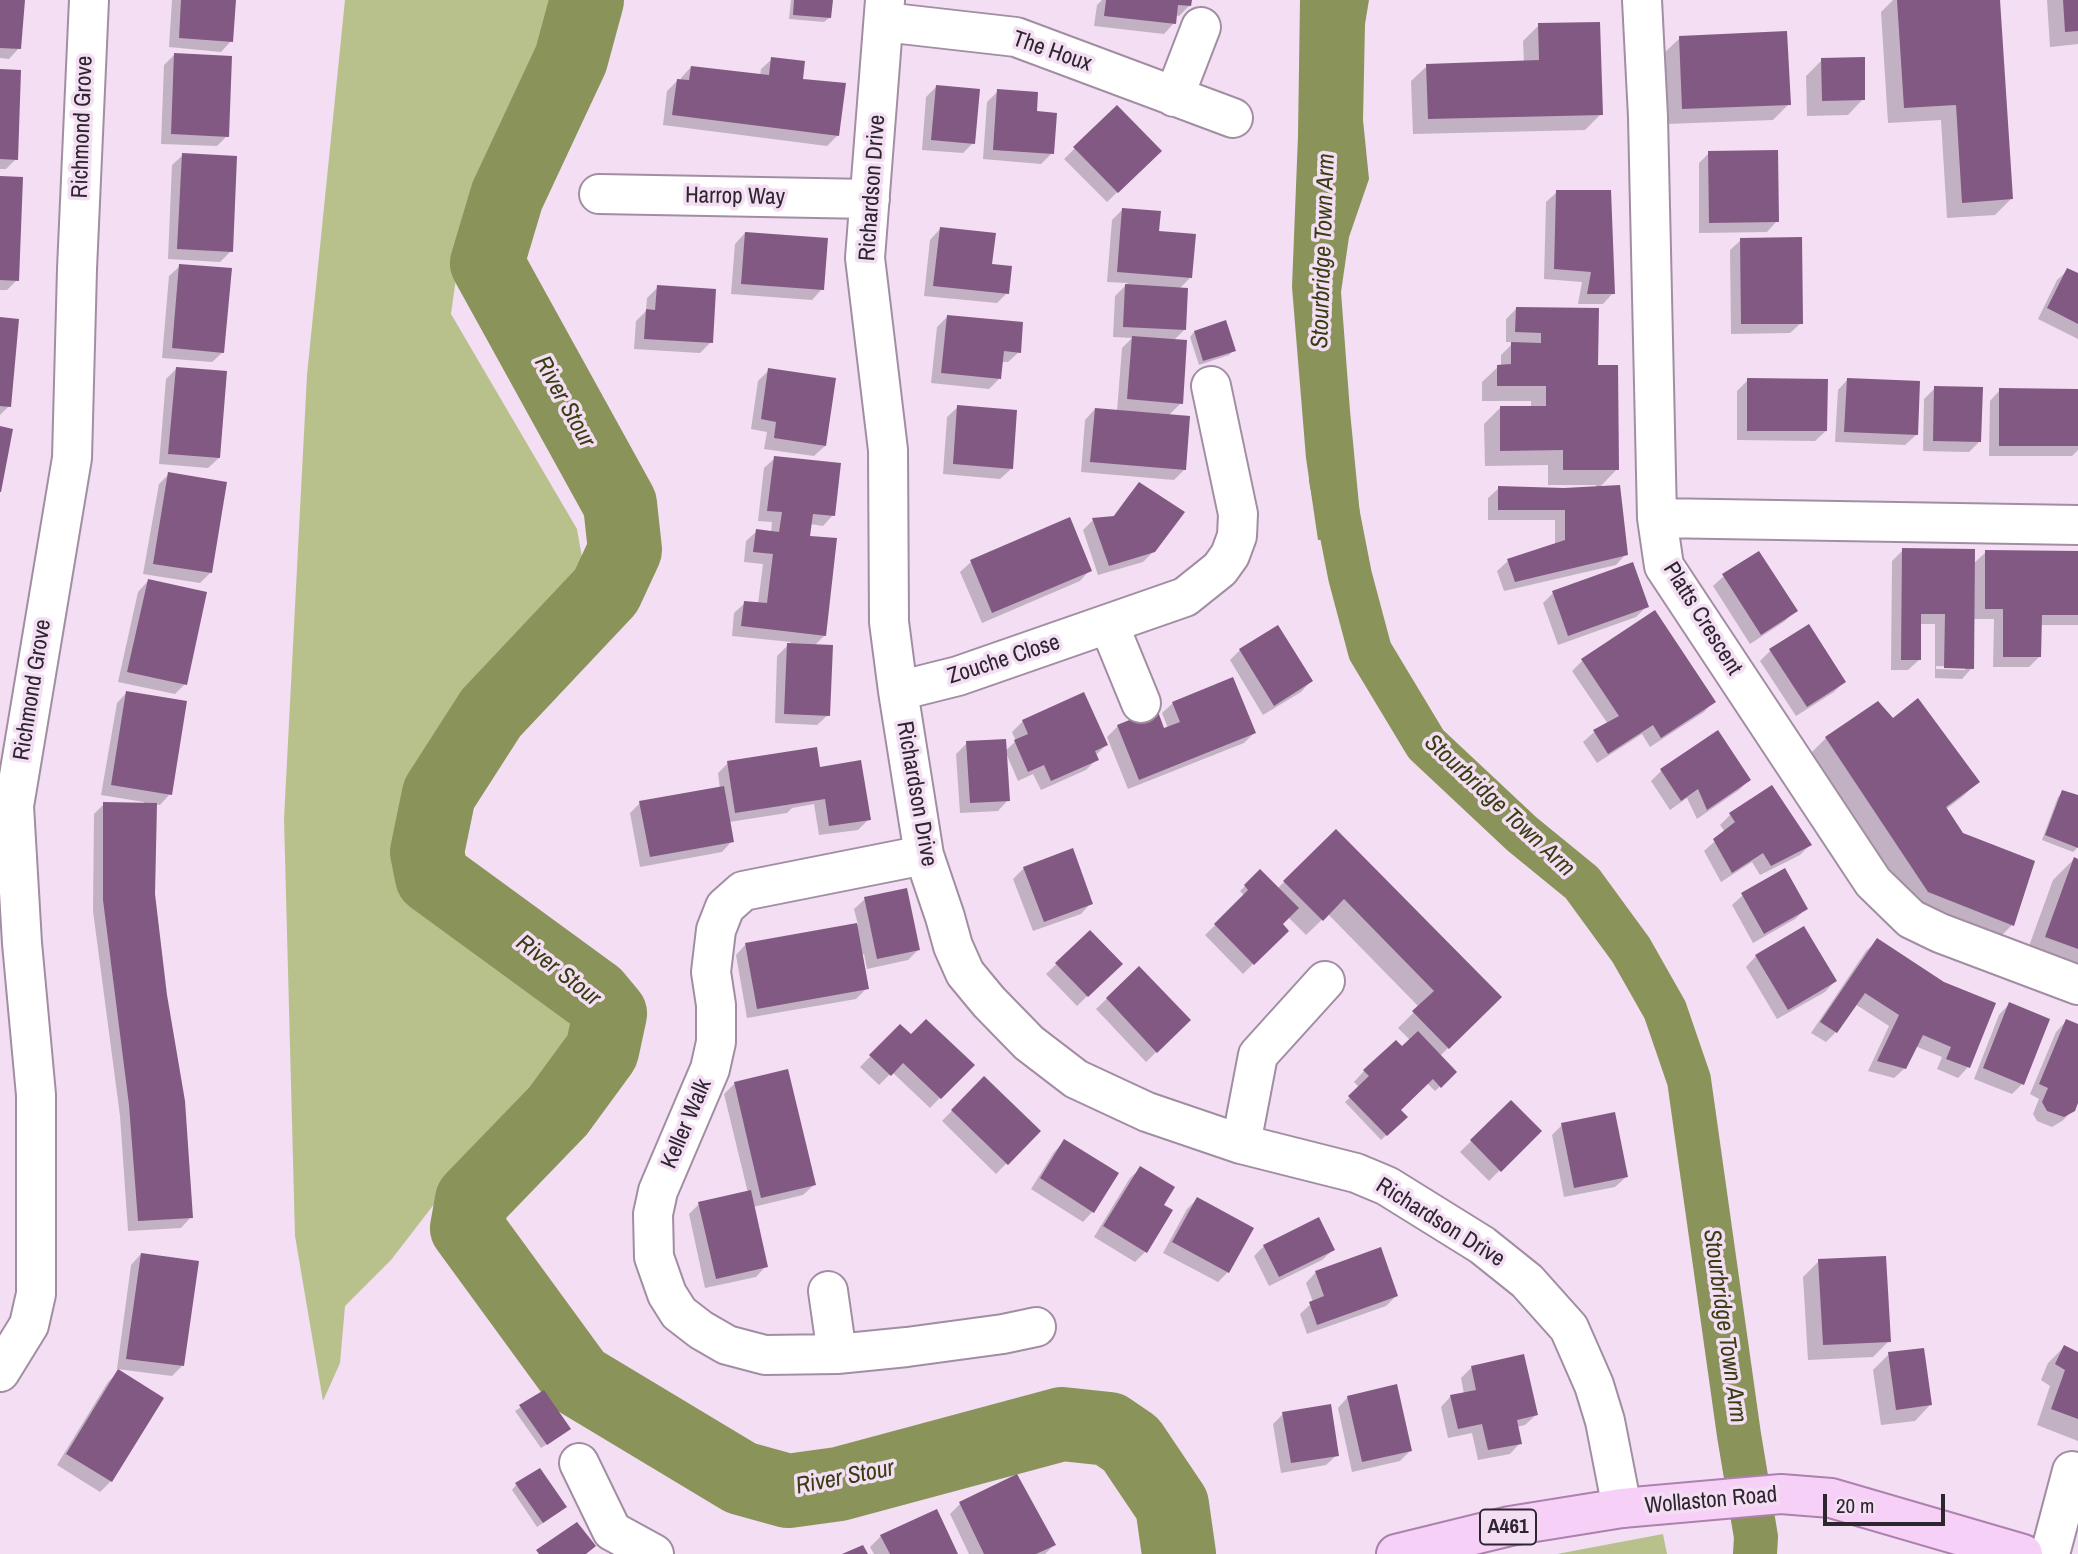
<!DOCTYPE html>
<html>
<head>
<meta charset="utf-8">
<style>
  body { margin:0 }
  #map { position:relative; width:2078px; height:1554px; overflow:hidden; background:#f3def3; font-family:"Archivo Narrow",sans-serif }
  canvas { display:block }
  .scale { position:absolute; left:1823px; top:1494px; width:122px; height:32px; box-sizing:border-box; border:4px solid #2e262e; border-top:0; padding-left:9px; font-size:21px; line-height:24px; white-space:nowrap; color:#2e262e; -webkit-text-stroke:5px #f3def3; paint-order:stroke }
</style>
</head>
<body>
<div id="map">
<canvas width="2078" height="1554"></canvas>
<div class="scale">20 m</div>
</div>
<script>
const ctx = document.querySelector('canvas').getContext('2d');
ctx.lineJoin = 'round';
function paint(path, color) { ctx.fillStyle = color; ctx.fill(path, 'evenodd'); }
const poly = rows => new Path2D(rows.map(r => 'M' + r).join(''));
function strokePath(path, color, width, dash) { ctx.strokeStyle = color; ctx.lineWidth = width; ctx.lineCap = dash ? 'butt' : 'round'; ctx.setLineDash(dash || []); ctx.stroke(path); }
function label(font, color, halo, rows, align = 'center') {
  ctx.font = font + ' "Archivo Narrow",sans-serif'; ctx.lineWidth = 7; ctx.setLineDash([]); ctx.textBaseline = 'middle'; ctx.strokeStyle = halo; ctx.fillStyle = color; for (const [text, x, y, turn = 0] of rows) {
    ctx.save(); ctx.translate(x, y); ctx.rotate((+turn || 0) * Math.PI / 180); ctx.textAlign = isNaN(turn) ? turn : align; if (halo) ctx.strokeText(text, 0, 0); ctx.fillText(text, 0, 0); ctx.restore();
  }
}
const green = poly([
  [345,0,564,0,553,54,466,207,451,314,577,529,587,586,496,676,411,820,420,881,568,995,575,1051,487,1155,435,1203,391,1260,345,1306,340,1363,323,1401,295,1236,284,819,307,375],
  [1663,1534,1667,1554,1557,1554]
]);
const water = poly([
  [1300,0,1369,0,1365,24,1363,120,1369,179,1349,237,1341,292,1350,411,1362,536,1318,540,1306,458,1292,287,1298,136]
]);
const shadow = poly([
  [0,0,23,0,19,48,9,59,0,58],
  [172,0,234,0,231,41,221,52,169,47],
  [791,0,831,0,829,18,824,22,789,19],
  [1102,0,1190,0,1190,5,1179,16,1175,15,1174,23,1164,34,1094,26,1097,5],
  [1893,0,1998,0,2011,199,1995,215,1947,218,1941,120,1888,123,1881,12],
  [2047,0,2078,0,2078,44,2050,47],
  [1539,25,1601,114,1585,130,1413,134,1411,81,1427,66,1524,63,1523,41],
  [1680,38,1789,104,1773,120,1667,124,1664,53],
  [175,54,227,136,217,146,161,144,164,65],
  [772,59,801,80,838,135,827,146,663,125,667,91,678,80,681,81,681,78,691,67,760,76,761,69],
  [1822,60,1863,99,1848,115,1807,116,1806,76],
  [0,71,16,159,6,169,0,169],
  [936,87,973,143,963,153,922,150,926,97],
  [998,91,1035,113,1052,153,1041,164,983,159,987,102],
  [1117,107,1160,151,1107,202,1064,159],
  [1709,153,1777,221,1767,232,1699,233,1699,163],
  [183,155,231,251,220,262,168,259,172,165],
  [0,178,17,280,7,290,0,290],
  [1557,192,1613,293,1603,304,1578,304,1582,282,1544,279,1546,202],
  [1123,209,1157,233,1191,277,1179,289,1184,330,1173,341,1181,403,1168,416,1184,470,1174,480,1081,472,1085,420,1095,409,1117,411,1122,348,1132,338,1113,337,1115,296,1128,283,1107,282,1112,220],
  [940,229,990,266,1007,293,997,303,924,296,930,240],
  [745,233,822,289,812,300,731,294,735,244],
  [1741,240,1801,323,1790,333,1731,334,1730,250],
  [180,266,223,352,212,362,162,358,169,276],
  [2068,270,2078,275,2078,339,2038,319,2057,280],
  [658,287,711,342,700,353,634,349,636,321,646,311,647,298],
  [1516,309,1596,366,1617,469,1599,488,1626,554,1616,565,1504,591,1497,571,1508,561,1555,545,1555,520,1488,520,1488,498,1499,488,1596,488,1596,485,1548,485,1548,465,1485,466,1484,424,1500,408,1531,408,1531,401,1482,401,1482,382,1498,367,1501,367,1501,355,1514,342,1506,342,1506,319],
  [947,317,1019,352,1008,362,1001,362,999,379,989,389,931,383,937,327],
  [0,319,9,406,0,415],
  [1194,332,1234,350,1229,355,1199,365,1190,337],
  [176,369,219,458,208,468,159,464,166,379],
  [769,370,825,446,814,456,764,449,767,432,751,429,758,381],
  [1848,379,1916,435,1905,445,1835,442,1838,390],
  [1748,380,1826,431,1815,441,1737,440,1737,391],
  [1935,388,1980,441,1969,452,1923,451,1924,399],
  [2000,390,2078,391,2078,450,2072,456,1989,456,1990,401],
  [958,407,1011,469,1000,479,943,474,947,417],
  [775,458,833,515,823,526,810,524,808,537,825,635,814,646,828,715,817,725,775,723,777,656,791,642,732,636,734,613,745,603,758,604,763,564,744,562,746,541,757,531,771,533,772,522,758,521,764,468],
  [169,474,210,573,200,583,143,574,159,484],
  [1139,485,1154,551,1143,562,1098,575,1083,530,1093,520,1112,518,1129,495],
  [1069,520,1090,570,1080,581,982,623,960,572,971,562],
  [1903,550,1973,564,1986,552,2078,553,2078,625,2040,625,2040,656,2029,667,1993,667,1994,619,1973,619,1972,668,1962,679,1935,678,1935,624,1919,624,1919,660,1908,670,1891,670,1892,561],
  [1936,666,1965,667,1965,670,1936,669],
  [1724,576,1795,611,1785,621,1750,644,1713,586],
  [148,581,185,684,175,694,118,682,138,592],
  [1553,593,1647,606,1636,617,1558,645,1543,603],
  [1240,650,1311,681,1301,692,1263,715,1230,660],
  [1770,651,1844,682,1834,692,1796,716,1760,661],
  [1583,660,1714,701,1704,712,1650,747,1642,734,1597,763,1583,742,1594,732,1608,724,1572,671],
  [127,692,170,794,160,805,155,804,154,894,191,1217,181,1228,128,1231,120,1116,93,911,94,814,104,804,144,804,144,802,101,795,117,703],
  [1173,703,1254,733,1244,743,1128,789,1107,737,1118,726,1163,730,1168,728,1162,713],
  [1023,721,1106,745,1095,756,1097,759,1086,770,1041,790,1033,774,1018,781,1006,753,1008,800,998,811,960,813,956,754,967,743,1005,751,1016,741,1012,732],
  [1892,721,1978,782,1962,797,1945,810,2012,925,1997,940,1913,908,1810,754,1826,738],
  [728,763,819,769,869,819,858,830,819,835,814,804,792,808,787,813,729,822,732,841,722,852,640,867,630,813,640,803,720,789,718,773],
  [1661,771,1749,780,1739,790,1697,819,1687,798,1670,810,1651,781],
  [1772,787,1810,845,1800,855,1760,875,1752,862,1721,882,1704,851,1725,832,1720,825,1730,815],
  [2063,792,2078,797,2078,847,2073,852,2042,840,2058,797],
  [1336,831,1499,997,1440,1056,1455,1072,1435,1091,1427,1083,1399,1110,1405,1117,1381,1140,1345,1102,1360,1088,1354,1082,1364,1071,1395,1042,1401,1049,1410,1040,1398,1028,1419,1007,1328,914,1306,935,1288,917,1280,924,1286,931,1243,974,1205,935,1245,896,1240,891,1260,871,1277,889],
  [2074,859,2078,860,2078,978,2025,957,2053,880],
  [1024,868,1091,903,1081,914,1033,931,1013,879],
  [1743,895,1806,909,1795,919,1753,943,1732,905],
  [865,899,918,950,908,960,867,969,864,954,861,955,867,988,856,999,747,1018,736,955,746,944,858,925,854,909],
  [1090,932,1120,964,1077,1006,1046,974],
  [1877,941,1968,1067,1958,1078,1937,1069,1942,1057,1915,1046,1905,1068,1894,1078,1868,1071,1889,1026,1855,1004,1836,1032,1826,1042,1811,1033,1866,951],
  [1756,956,1835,981,1825,992,1777,1019,1746,967],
  [1139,968,1189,1020,1146,1062,1096,1009],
  [2009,1004,2022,1084,2012,1094,1974,1079,1999,1015],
  [2066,1021,2078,1026,2078,1098,2073,1110,2062,1121,2052,1127,2037,1121,2033,1114,2039,1099,2030,1094,2056,1032],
  [900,1026,911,1036,972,1065,930,1108,892,1072,879,1085,860,1067],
  [984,1078,1038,1131,996,1174,942,1121],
  [735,1083,814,1185,803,1195,753,1207,766,1266,756,1277,705,1288,689,1214,699,1204,748,1193,724,1094],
  [1511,1102,1539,1131,1489,1181,1460,1152],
  [1562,1125,1626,1177,1615,1187,1564,1197,1552,1135],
  [1064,1142,1093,1211,1083,1222,1031,1189,1054,1152],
  [1141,1168,1162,1205,1145,1252,1135,1262,1094,1237,1130,1178],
  [1197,1199,1228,1272,1218,1282,1163,1253,1187,1209],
  [1264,1246,1333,1250,1322,1260,1269,1286,1254,1256],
  [141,1254,182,1366,172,1376,117,1369,131,1265],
  [1819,1261,1889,1341,1873,1357,1808,1360,1803,1277],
  [1316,1272,1396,1296,1386,1306,1307,1334,1300,1314,1313,1302,1306,1283],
  [2064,1347,2078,1353,2078,1441,2037,1425,2050,1386,2041,1380,2048,1363],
  [1889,1354,1930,1405,1915,1421,1881,1425,1873,1370],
  [1471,1368,1536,1415,1525,1425,1517,1427,1520,1443,1510,1454,1478,1460,1472,1433,1448,1438,1441,1407,1451,1396,1464,1394,1461,1378],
  [118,1372,162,1399,111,1481,100,1492,57,1465,108,1382],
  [544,1392,564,1433,541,1448,515,1411],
  [1348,1397,1410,1451,1400,1461,1352,1472,1338,1408],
  [1283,1414,1337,1455,1326,1465,1281,1473,1273,1424],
  [516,1485,565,1507,537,1527,512,1490],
  [960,1504,1054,1545,1045,1554,969,1554,950,1514],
  [936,1512,956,1554,874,1554,870,1547,881,1536]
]);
const canal = poly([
  [1331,479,1350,576,1370,651,1426,744,1522,834,1582,883,1631,950,1665,1010,1689,1080,1739,1435,1756,1537,1755,1554]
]);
const river = poly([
  [587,0,571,59,507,196,487,263,620,504,625,550,606,591,491,713,439,794,427,852,432,877,595,996,610,1014,602,1051,558,1111,472,1200,467,1228,578,1380,741,1478,788,1491,839,1484,1062,1424,1109,1429,1131,1444,1172,1505,1179,1554]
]);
const building = poly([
  [0,0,25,0,21,49,0,48],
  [181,0,236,0,233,42,179,38],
  [794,0,833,0,831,18,793,15],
  [1106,0,1192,0,1191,6,1178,5,1176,24,1104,16],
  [1897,0,2000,0,2013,199,1962,203,1956,105,1904,108],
  [2063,0,2078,0,2078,31,2065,32],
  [1600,22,1603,115,1428,119,1426,64,1539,60,1538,23],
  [1787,31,1791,105,1682,109,1679,36],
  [174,53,232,56,229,137,171,134],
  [771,57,805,61,803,79,846,83,839,136,672,115,677,79,689,80,691,66,769,75],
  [1865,57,1865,100,1822,101,1821,58],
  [0,69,21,70,18,160,0,159],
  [936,85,980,89,975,144,931,140],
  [997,89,1038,92,1037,111,1057,113,1054,154,993,150],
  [1117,105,1162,151,1118,193,1073,147],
  [1778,150,1779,222,1709,223,1708,151],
  [182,153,237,156,233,252,177,249],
  [0,176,23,177,19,281,0,280],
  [1556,190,1611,190,1615,294,1587,294,1591,272,1554,269],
  [1122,208,1161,211,1159,231,1196,234,1192,278,1117,272],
  [940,227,996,233,992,264,1012,266,1009,294,933,286],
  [745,232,828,238,824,290,741,284],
  [1802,237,1803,324,1741,324,1740,238],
  [179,264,232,268,224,353,172,348],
  [2067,268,2078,273,2078,324,2047,308],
  [1125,284,1188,288,1186,330,1123,327],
  [657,285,716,289,713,343,644,339,646,309,655,310],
  [1516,307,1599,308,1598,365,1618,365,1619,470,1563,470,1563,450,1500,451,1500,406,1546,406,1546,386,1497,386,1497,365,1511,364,1511,342,1541,343,1541,333,1515,332],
  [947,315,1023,322,1021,353,1004,351,1001,379,941,373],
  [0,317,19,319,11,407,0,406],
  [1226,320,1236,351,1203,361,1194,331],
  [1132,336,1187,340,1183,404,1127,399],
  [176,367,227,371,220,458,168,454],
  [768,368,836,378,826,446,774,438,776,422,761,419],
  [1747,378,1828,379,1827,431,1747,431],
  [1847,378,1920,381,1918,435,1844,432],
  [1934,386,1983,387,1981,442,1933,441],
  [1999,388,2078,389,2078,446,1999,446],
  [957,405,1017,410,1013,469,953,464],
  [1095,408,1190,416,1186,470,1090,462],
  [0,426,13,429,1,492,0,492],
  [774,456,841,463,835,516,813,514,810,536,837,538,826,636,741,626,744,601,767,603,773,554,753,552,756,529,779,532,782,512,767,511],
  [168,472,227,482,212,573,153,564],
  [1139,482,1185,512,1155,552,1109,566,1092,518,1114,516],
  [1620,485,1628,555,1515,582,1507,559,1565,540,1565,510,1498,510,1498,486,1564,488],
  [1070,517,1092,571,992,613,970,560],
  [1902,548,1975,549,1974,669,1944,668,1945,614,1921,614,1921,660,1901,660],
  [1985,550,2078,551,2078,615,2042,615,2041,657,2003,657,2003,609,1985,609],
  [1759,551,1798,611,1761,635,1722,574],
  [1633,562,1649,607,1568,636,1552,591],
  [148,579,207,592,187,685,127,672],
  [1655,610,1716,702,1661,738,1653,725,1608,754,1593,730,1619,716,1581,659],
  [1809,624,1846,682,1807,707,1769,649],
  [1278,625,1313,681,1274,706,1239,649],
  [787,643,833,645,830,716,784,714],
  [1233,677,1256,733,1139,780,1117,725,1157,709,1164,728,1180,722,1172,702],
  [126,691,187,701,172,795,111,785],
  [1084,692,1108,745,1095,751,1099,760,1051,781,1044,765,1028,772,1014,740,1028,734,1022,720],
  [1918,698,1980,782,1946,807,1963,833,2035,861,2014,926,1928,892,1825,737,1878,701,1893,718],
  [1718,730,1751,780,1707,810,1698,789,1681,801,1660,769],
  [1006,739,1010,801,970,803,966,741],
  [817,747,820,767,861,760,871,820,829,826,825,799,735,813,727,761],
  [1772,785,1812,845,1771,866,1763,853,1732,873,1713,839,1735,822,1729,813],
  [724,786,734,842,650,857,639,801],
  [2062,790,2078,795,2078,848,2045,835],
  [103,802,157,803,155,894,167,995,185,1101,193,1218,138,1221,129,1105,103,900],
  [1336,829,1502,997,1449,1049,1412,1011,1434,991,1344,899,1323,921,1283,881],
  [1073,848,1093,904,1044,922,1023,867],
  [2074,857,2078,859,2078,949,2045,937],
  [1785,868,1808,909,1764,934,1741,893],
  [1260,869,1299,908,1283,924,1289,931,1254,965,1214,924,1248,890,1244,885],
  [907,888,920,950,877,959,864,897],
  [857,923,869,989,757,1009,745,943],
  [1804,926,1837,981,1788,1010,1755,955],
  [1090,930,1123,964,1088,997,1055,963],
  [1877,938,1944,982,1996,1003,1970,1068,1946,1059,1951,1047,1923,1035,1906,1069,1877,1061,1899,1015,1865,993,1837,1033,1820,1022],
  [1139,966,1191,1020,1157,1053,1106,998],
  [2009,1002,2050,1019,2024,1085,1983,1068],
  [926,1019,975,1065,941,1099,903,1063,891,1076,869,1055,900,1024,911,1034],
  [2066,1019,2078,1024,2078,1103,2075,1111,2064,1117,2047,1111,2042,1102,2048,1088,2039,1084],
  [1418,1031,1457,1072,1441,1088,1433,1079,1401,1110,1408,1117,1387,1136,1348,1096,1369,1076,1363,1070,1396,1040,1402,1046],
  [788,1069,816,1185,761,1198,734,1082],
  [984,1076,1041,1131,1008,1165,951,1110],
  [1511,1100,1542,1131,1501,1172,1470,1140],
  [1615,1112,1628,1177,1574,1188,1561,1123],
  [1064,1139,1119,1173,1094,1213,1040,1178],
  [1140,1166,1175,1187,1164,1205,1173,1210,1147,1253,1103,1226],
  [751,1190,768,1267,716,1279,698,1202],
  [1197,1197,1254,1228,1229,1273,1172,1242],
  [1319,1217,1335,1250,1279,1277,1263,1245],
  [1381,1247,1398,1296,1317,1325,1309,1302,1324,1296,1315,1271],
  [141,1253,199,1261,184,1366,126,1359],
  [1886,1256,1891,1342,1823,1345,1818,1259],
  [2064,1345,2078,1352,2078,1419,2051,1409,2065,1370,2055,1364],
  [1924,1348,1932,1405,1896,1410,1888,1352],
  [1524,1354,1538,1415,1517,1420,1522,1444,1488,1450,1482,1424,1458,1429,1450,1395,1476,1390,1471,1366],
  [118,1369,164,1398,112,1482,66,1454],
  [1397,1384,1412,1451,1362,1462,1347,1396],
  [544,1390,571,1429,547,1445,519,1405],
  [1331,1404,1339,1456,1291,1463,1282,1412],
  [540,1468,567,1507,543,1523,515,1483],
  [1017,1474,1056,1545,1036,1554,984,1554,959,1502],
  [937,1509,958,1554,890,1554,880,1535],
  [577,1522,596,1546,586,1554,539,1554,536,1550],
  [863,1545,868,1554,842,1554]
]);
const minor = poly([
  [885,0,865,258,888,450,889,622,898,691,924,855,945,917,953,946,965,973,989,1002,1029,1043,1076,1079,1147,1112,1241,1144,1356,1173,1387,1186,1482,1245,1527,1281,1569,1328,1594,1385,1605,1421,1622,1508],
  [1642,0,1648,117,1657,518,1664,566,1873,882,1911,919,1940,933,2078,985],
  [884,22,1016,37,1233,118],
  [1174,97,1201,27],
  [599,194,870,199],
  [1657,518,2078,525],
  [1109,625,1141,703],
  [898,691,958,676,1185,597,1220,569,1230,555,1237,536,1238,514,1211,386],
  [1241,1144,1258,1055,1325,981],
  [828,1291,837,1354,765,1355,727,1345,701,1330,679,1313,667,1294,654,1257,653,1214,658,1191,710,1069,716,1042,716,1005,711,972,716,930,725,907,743,891,924,855],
  [837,1354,907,1347,1003,1334,1036,1327],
  [0,1372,29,1325,36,1294,36,1095,22,943,14,806,72,458,77,269,89,0],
  [579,1463,612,1531,654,1554],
  [2050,1554,2072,1471]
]);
const major = poly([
  [1396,1554,1510,1526,1622,1508,1781,1494,1831,1498,2023,1554]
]);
const shields = [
  [1508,1527,56]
];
const shieldNames = [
  ["A461",1508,1527]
];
const streetNames = [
  ["The Houx",1052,52,19],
  ["Richmond Grove",83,127,-88],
  ["Richardson Drive",873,188,-86],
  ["Harrop Way",735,197,1],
  ["Platts Crescent",1702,619,58],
  ["Zouche Close",1004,660,-18],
  ["Richmond Grove",33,690,-81],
  ["Richardson Drive",916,794,80],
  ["Keller Walk",687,1124,-67],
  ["Richardson Drive",1440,1223,32],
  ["Wollaston Road",1711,1501,-5]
];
const waterNames = [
  ["Stourbridge Town Arm",1324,251,-88],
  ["River Stour",564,402,61],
  ["Stourbridge Town Arm",1499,806,43],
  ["River Stour",558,971,38],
  ["Stourbridge Town Arm",1724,1326,82],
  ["River Stour",845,1478,-11]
];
paint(green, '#b8c18c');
paint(water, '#89935a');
paint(shadow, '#0003');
strokePath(canal, '#89935a', 44);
strokePath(river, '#89935a', 74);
paint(building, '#825982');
strokePath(minor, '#a28ea2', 42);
strokePath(major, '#ad80ad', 42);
strokePath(minor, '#fff', 38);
strokePath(major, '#f7d0f7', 38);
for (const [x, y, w] of shields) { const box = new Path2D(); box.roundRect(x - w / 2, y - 17.5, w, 35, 5); ctx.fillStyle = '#f3def3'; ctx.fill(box); strokePath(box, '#2e262e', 2); }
label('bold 21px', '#2e262e', null, shieldNames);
label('23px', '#2e262e', '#f3def3', streetNames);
label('italic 24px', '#383e11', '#f3def3', waterNames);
</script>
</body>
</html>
